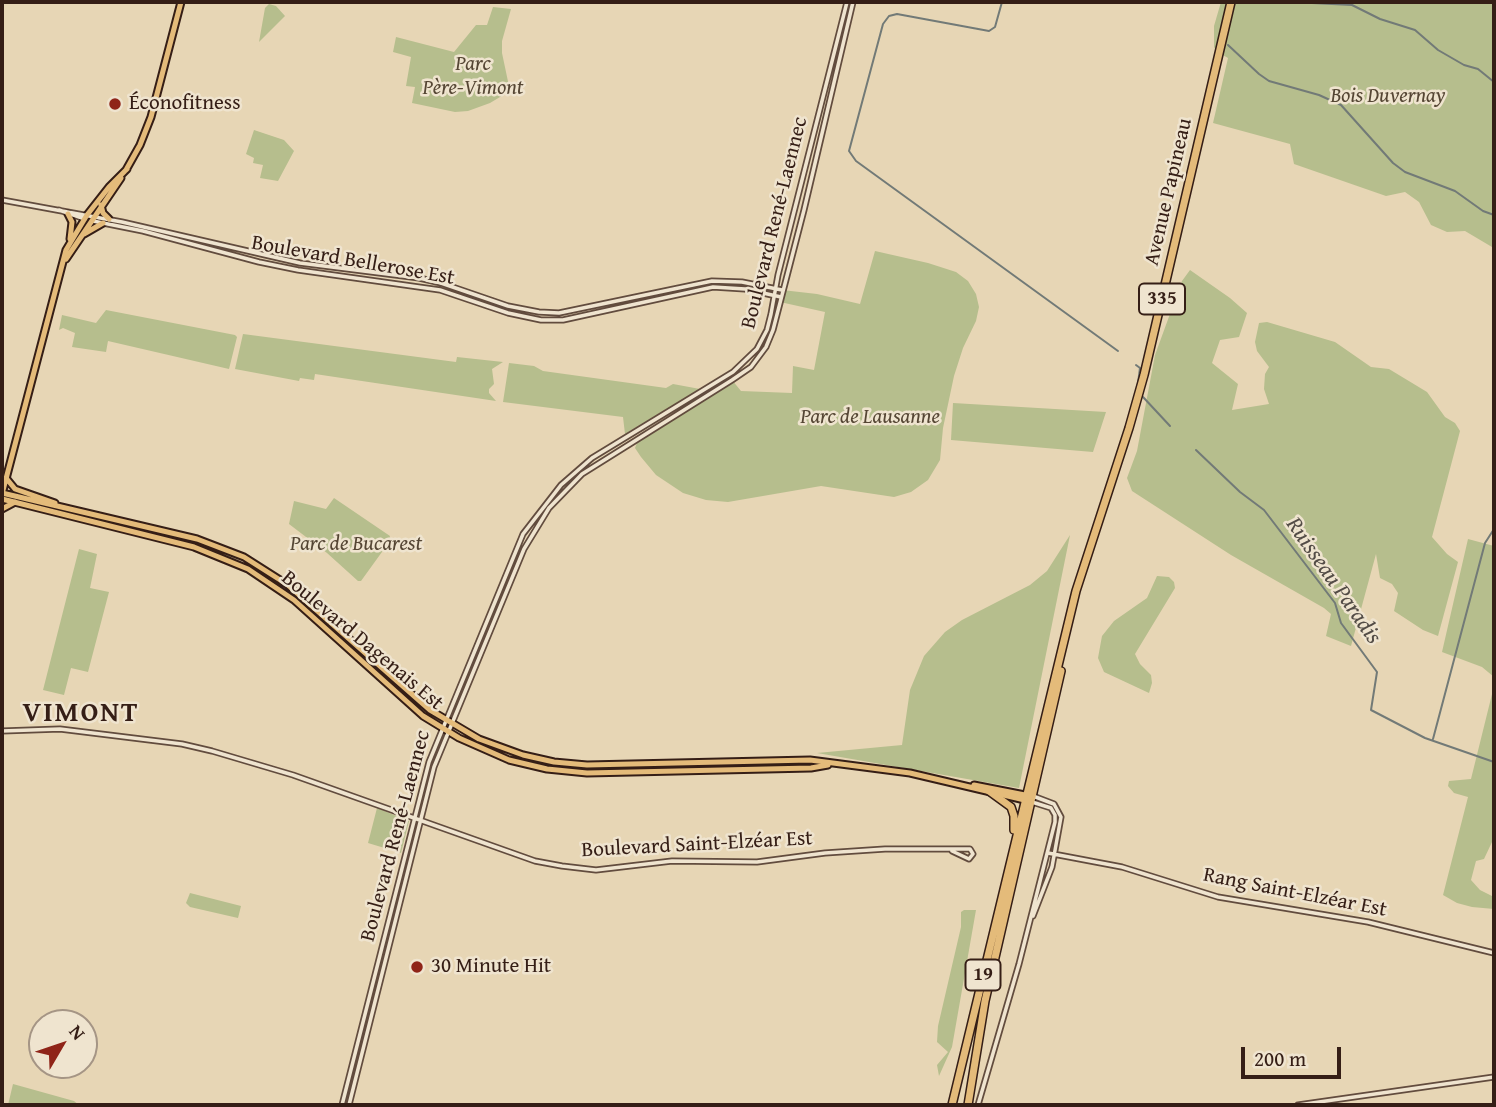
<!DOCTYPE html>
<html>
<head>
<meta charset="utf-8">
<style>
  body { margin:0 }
  #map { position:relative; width:1496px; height:1107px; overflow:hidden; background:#e7d6b5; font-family:"Gentium Book Plus",serif }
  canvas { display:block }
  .frame { position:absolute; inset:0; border:4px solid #351e16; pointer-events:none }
  .north { position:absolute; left:28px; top:1009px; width:70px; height:70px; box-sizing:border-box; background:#efe4cf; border:2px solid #a59585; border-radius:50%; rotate:51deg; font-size:19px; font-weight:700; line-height:28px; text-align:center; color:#351e16 }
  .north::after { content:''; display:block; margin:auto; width:24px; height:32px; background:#8f2418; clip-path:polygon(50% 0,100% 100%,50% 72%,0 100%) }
  .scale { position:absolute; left:1241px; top:1047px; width:100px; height:32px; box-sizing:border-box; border:4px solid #351e16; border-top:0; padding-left:9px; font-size:21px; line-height:24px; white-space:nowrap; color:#351e16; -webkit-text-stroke:5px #efe4cf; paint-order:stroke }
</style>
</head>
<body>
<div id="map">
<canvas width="1496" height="1107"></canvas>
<div class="frame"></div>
<div class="north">N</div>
<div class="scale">200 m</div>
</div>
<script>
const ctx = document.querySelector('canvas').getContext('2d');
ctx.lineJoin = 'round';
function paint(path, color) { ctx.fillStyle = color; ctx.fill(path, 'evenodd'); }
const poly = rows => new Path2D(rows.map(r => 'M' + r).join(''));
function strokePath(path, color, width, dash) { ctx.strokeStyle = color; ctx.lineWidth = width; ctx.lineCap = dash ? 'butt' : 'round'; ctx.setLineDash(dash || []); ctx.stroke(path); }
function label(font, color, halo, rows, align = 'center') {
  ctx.font = font + ' "Gentium Book Plus",serif'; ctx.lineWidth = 5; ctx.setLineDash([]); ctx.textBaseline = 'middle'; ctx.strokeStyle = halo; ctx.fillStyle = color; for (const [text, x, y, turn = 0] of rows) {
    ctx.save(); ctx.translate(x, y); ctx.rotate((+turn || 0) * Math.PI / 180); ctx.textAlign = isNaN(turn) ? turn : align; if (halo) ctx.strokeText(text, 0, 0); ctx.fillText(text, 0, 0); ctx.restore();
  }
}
const green = poly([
  [1221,2,1494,2,1494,244,1492,247,1465,231,1447,232,1431,225,1419,202,1405,192,1386,196,1294,164,1290,144,1213,123,1228,58,1216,51,1214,47,1214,26],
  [269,4,276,6,285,16,259,42,265,8],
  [493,7,511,9,502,41,502,53,510,91,490,103,468,111,455,112,412,103,415,87,406,86,411,57,393,52,396,37,454,52,476,25,487,25],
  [254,130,284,140,294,151,278,181,260,178,263,165,253,163,254,158,246,154],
  [875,251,928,263,956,272,968,281,976,294,979,307,976,321,963,348,954,376,943,428,940,460,928,480,911,492,894,497,821,486,728,502,706,500,683,493,656,475,641,457,635,448,637,443,732,380,741,391,792,393,793,366,814,370,825,312,780,302,782,290,817,294,860,304],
  [1190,270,1230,298,1247,313,1239,337,1220,340,1212,363,1238,384,1232,410,1269,404,1264,389,1265,374,1269,367,1257,351,1255,342,1259,323,1267,322,1335,342,1371,367,1389,369,1427,392,1445,417,1455,423,1460,431,1432,537,1447,554,1458,562,1438,636,1423,630,1394,611,1398,593,1392,584,1380,578,1376,554,1351,646,1326,636,1331,614,1324,608,1231,555,1132,491,1127,478,1137,451,1155,355,1182,281],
  [106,310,235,335,237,337,229,369,108,341,106,352,72,347,75,333,63,328,59,330,62,315,96,323],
  [243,334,456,362,457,357,503,362,492,369,494,384,489,389,489,393,496,401,315,374,314,380,300,378,299,381,235,369],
  [509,363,534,366,543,371,666,388,673,384,700,389,625,434,623,417,503,402],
  [953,403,1106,412,1093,452,951,440],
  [334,498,390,536,387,545,361,581,358,581,327,553,289,524,294,501,326,509],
  [1070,535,1019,788,817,753,902,745,910,690,924,656,945,632,962,620,1030,585,1047,571],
  [1468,539,1494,546,1494,677,1482,667,1442,652],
  [79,549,97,554,90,588,109,592,88,672,71,668,64,695,43,690],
  [1157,576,1169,577,1174,582,1175,588,1135,654,1140,664,1151,675,1152,683,1149,693,1104,672,1098,658,1102,636,1114,621,1147,598],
  [1494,686,1494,843,1492,842,1484,859,1476,861,1471,880,1480,890,1494,897,1494,909,1472,907,1457,903,1443,895,1468,797,1454,793,1448,786,1449,781,1471,779],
  [377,808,409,821,401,853,368,843],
  [190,893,241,906,238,918,190,907,186,903],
  [964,910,976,910,952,1047,939,1076,937,1065,948,1052,937,1042,938,1026,961,927,961,912],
  [13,1084,74,1101,79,1105,8,1105]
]);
const stream = poly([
  [1002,2,995,27,989,31,897,14,889,16,883,24,849,151,856,161,1118,351],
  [1292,2,1352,5,1380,19,1415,30,1438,50,1464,65,1478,69,1494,82],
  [1228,45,1259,74,1269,81,1319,95,1341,105,1393,163,1405,172,1455,191,1483,211,1494,215],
  [1136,365,1140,368,1137,391],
  [1143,397,1170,426],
  [1196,450,1240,492,1264,510,1335,603,1341,623,1377,672,1371,710,1425,738,1494,762],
  [1433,739,1485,543,1494,529]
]);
const minor = poly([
  [2,200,122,222,300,263,419,278,441,283,508,306,539,312,559,313,712,281,742,282,782,290],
  [59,210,85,219],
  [93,221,143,231,259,262,298,270,440,290,508,313,541,320,563,320,713,287,745,289,781,297],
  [2,731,60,729,182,744,212,751,293,775,535,861,562,866,596,870,672,861,757,862,825,853,885,849,970,849,973,854,969,859,952,851],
  [1048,853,1122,867,1218,897,1368,922,1494,953],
  [1033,916,1052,867,1061,817,1054,804,1033,796],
  [342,1105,429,762,523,534,561,485,592,458,733,372,757,349,767,330,771,314,778,275,847,2],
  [349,1105,434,767,524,549,549,508,582,474,732,380,751,367,766,347,773,330,804,210,853,2],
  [978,1105,1019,964,1055,822,1055,815,1051,808,1032,802],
  [1298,1105,1494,1077]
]);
const major = poly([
  [126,170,140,145,151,117,181,2],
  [101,205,103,213,109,219],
  [68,214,72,222,70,239],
  [84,234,103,223],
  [66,259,121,178],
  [6,478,15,489,55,503],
  [2,493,197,539,244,557,288,585,430,710,479,739,523,755,554,762,587,765,810,760,910,773,1029,801],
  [2,494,66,250,87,215,109,187,127,169],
  [2,499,194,547,248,569,294,600,423,716,459,738,509,760,547,769,587,773,811,768,828,765],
  [2,509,15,502],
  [974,785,1030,796]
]);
const highway = poly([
  [989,791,1011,807,1014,816,1014,830],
  [952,1105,1076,591,1129,428,1144,375,1231,2],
  [968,1105,985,1001,1061,671]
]);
const markers = [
  [115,104,7,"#8f2418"],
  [417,967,7,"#8f2418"]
];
const shields = [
  [1162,299,46],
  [983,975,35]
];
const shieldNames = [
  ["335",1162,299],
  ["19",983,975]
];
const parkNames = [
  ["Parc",473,65],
  ["Père-Vimont",473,89],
  ["Bois Duvernay",1388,97],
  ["Parc de Lausanne",870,418],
  ["Parc de Bucarest",356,545]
];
const poiNames = [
  ["Éconofitness",129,104],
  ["30 Minute Hit",431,967]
];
const streetNames = [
  ["Avenue Papineau",1169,192,-77],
  ["Boulevard René-Laennec",775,223,-76],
  ["Boulevard Bellerose Est",353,261,10],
  ["Boulevard Dagenais Est",362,641,40],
  ["Boulevard René-Laennec",396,836,-75],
  ["Boulevard Saint-Elzéar Est",697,845,-3],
  ["Rang Saint-Elzéar Est",1295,893,11]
];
const waterNames = [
  ["Ruisseau Paradis",1333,581,55]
];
const districtNames = [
  ["VIMONT",81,714]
];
paint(green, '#b6be8d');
strokePath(stream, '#727a77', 2);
strokePath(minor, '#624c3e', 7);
strokePath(major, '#351e16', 9);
strokePath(highway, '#351e16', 10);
strokePath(minor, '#efe4cf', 3.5);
strokePath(major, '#e4bb7a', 5);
strokePath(highway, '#e4bb7a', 7);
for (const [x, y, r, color] of markers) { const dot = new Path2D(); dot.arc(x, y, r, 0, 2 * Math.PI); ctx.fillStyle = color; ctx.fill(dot); strokePath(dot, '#efe4cf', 2.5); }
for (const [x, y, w] of shields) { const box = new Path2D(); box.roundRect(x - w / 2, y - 15.5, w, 31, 5); ctx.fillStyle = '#efe4cf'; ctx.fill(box); strokePath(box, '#351e16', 2); }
label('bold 19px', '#351e16', null, shieldNames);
label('italic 21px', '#554634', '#efe4cf', parkNames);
label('21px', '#351e16', '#efe4cf', poiNames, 'left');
label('21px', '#351e16', '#efe4cf', streetNames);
label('italic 23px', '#534c46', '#efe4cf', waterNames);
ctx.letterSpacing = '2px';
label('bold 28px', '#351e16', '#efe4cf', districtNames);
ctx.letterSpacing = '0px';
</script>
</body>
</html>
